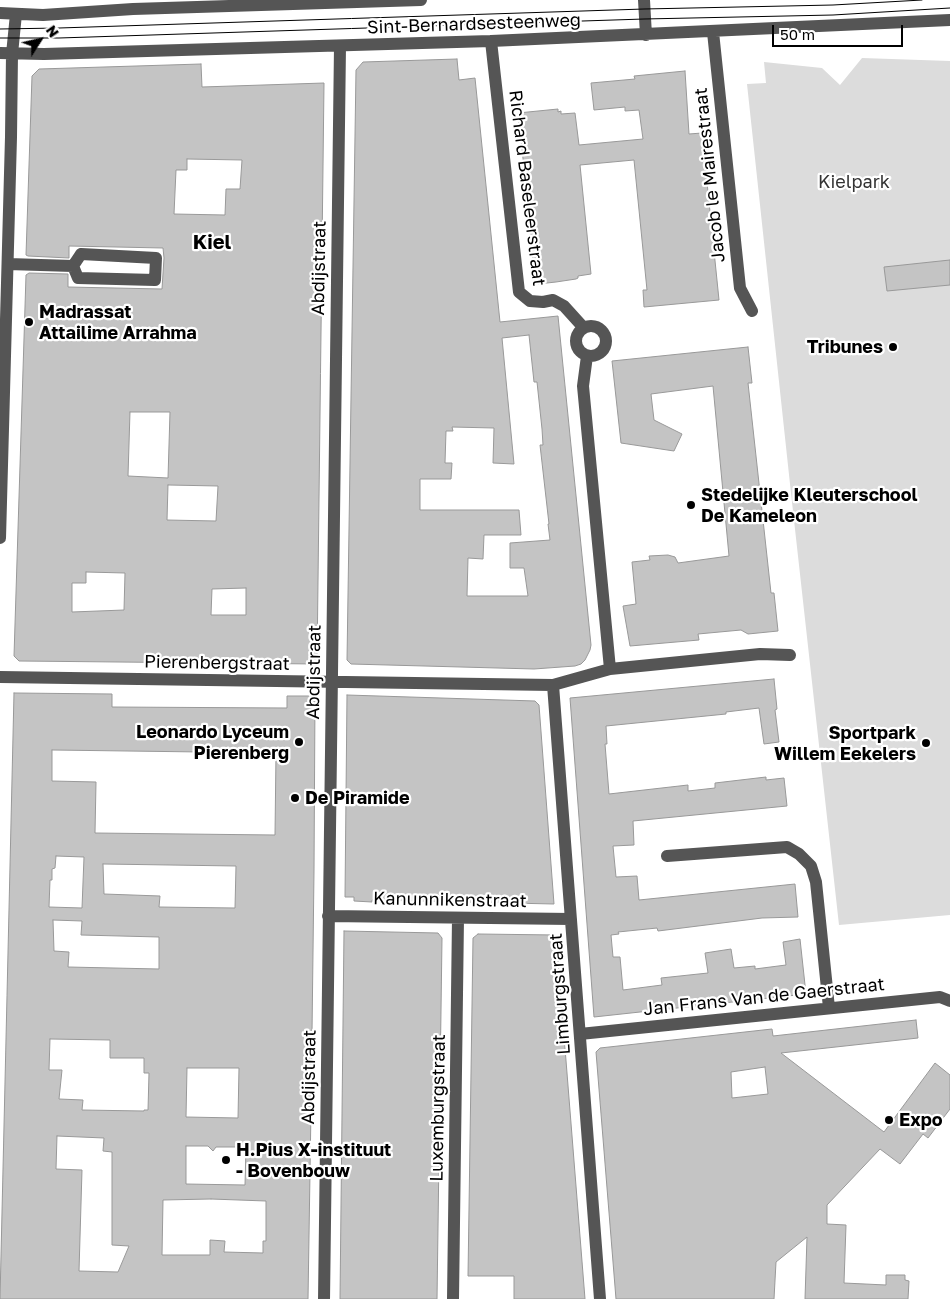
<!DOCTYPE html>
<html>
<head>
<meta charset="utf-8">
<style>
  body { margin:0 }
  #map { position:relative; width:950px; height:1299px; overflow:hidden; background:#fff; font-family:"Golos Text",sans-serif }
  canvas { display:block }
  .north { position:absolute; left:15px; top:15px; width:50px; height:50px; -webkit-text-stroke:4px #fff; paint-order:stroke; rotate:55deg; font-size:14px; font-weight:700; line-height:20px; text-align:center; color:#000 }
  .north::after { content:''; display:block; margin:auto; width:18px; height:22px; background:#000; clip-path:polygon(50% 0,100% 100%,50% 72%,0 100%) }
  .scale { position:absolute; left:772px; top:25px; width:131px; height:22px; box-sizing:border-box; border:2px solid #000; border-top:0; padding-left:6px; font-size:15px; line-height:18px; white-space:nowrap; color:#000; -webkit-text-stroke:4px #fff; paint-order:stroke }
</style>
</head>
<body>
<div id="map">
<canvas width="950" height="1299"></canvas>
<div class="north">N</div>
<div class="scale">50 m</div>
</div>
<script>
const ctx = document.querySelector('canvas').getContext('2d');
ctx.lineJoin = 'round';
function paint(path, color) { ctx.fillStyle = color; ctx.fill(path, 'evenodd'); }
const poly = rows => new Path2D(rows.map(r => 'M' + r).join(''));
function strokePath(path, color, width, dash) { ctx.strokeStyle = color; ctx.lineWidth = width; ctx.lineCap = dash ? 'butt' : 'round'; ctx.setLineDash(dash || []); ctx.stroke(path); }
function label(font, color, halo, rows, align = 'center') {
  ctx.font = font + ' "Golos Text",sans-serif'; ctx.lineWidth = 4.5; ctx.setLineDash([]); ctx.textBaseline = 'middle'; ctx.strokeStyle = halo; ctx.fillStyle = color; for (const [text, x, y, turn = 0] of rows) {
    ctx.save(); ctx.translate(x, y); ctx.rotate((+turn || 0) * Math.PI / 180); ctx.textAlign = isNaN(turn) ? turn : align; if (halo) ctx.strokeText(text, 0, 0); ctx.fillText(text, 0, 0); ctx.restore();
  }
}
const green = poly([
  [862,58,950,61,950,915,839,925,790,484,747,84,766,83,764,62,822,68,840,85]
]);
const building = poly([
  [457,59,459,80,475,78,500,322,558,316,591,645,590,650,585,660,581,664,575,666,534,669,351,664,347,660,356,70,363,62,457,59],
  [529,335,534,382,537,382,542,429,543,445,540,445,549,524,548,524,550,540,510,543,510,568,524,568,528,596,467,596,468,558,483,559,484,535,521,535,519,510,420,510,420,479,451,479,452,463,445,463,446,431,453,431,452,427,494,428,493,463,514,464,502,338,529,335],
  [201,64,202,87,324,83,317,664,19,661,14,656,26,275,29,273,68,274,68,287,162,289,164,258,163,248,69,246,69,258,28,256,26,255,32,76,39,69,201,64],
  [187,159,242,160,240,189,226,189,225,215,174,214,176,170,187,170,187,159],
  [130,412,170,412,168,478,128,476,130,412],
  [168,485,218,486,216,521,167,520,168,485],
  [86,572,125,573,124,610,72,612,72,583,86,583,86,572],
  [246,588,246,615,211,615,212,589,246,588],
  [685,71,689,134,702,133,719,300,644,307,643,290,647,290,634,160,580,165,591,274,578,276,578,278,576,279,556,282,538,284,538,281,535,282,528,211,527,211,523,199,526,186,518,113,558,109,558,112,561,111,561,114,575,113,579,145,643,139,639,110,625,111,625,107,594,110,591,83,635,79,634,76,685,71],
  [950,260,950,285,887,291,884,267,950,260],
  [748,347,752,383,748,383,771,593,774,593,778,631,748,634,741,630,698,634,699,640,630,646,623,606,636,604,632,562,650,560,649,556,668,555,675,557,678,563,729,556,713,386,651,394,654,420,682,434,674,451,621,443,612,361,748,347],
  [774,679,777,709,775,710,779,742,764,744,759,708,726,712,726,714,606,726,607,744,605,744,609,794,688,785,688,791,715,788,715,783,766,777,766,780,784,778,787,806,633,821,634,845,613,846,616,877,637,876,639,900,795,884,798,917,762,918,658,931,657,928,618,932,619,934,611,935,613,957,620,957,623,990,662,985,661,978,708,973,705,953,731,949,734,968,755,966,755,969,786,965,783,942,800,939,806,994,594,1017,570,698,774,679],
  [14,693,112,694,112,707,287,708,287,696,315,696,314,871,312,1033,310,1034,312,1045,308,1299,0,1299,14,693],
  [52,750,276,753,275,835,95,833,96,782,52,781,52,750],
  [56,856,84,857,82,908,49,907,50,880,52,880,52,869,55,868,56,856],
  [103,864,236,866,235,908,159,907,160,896,104,894,103,864],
  [53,920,82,921,81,935,159,937,159,969,68,967,69,952,54,951,53,920],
  [50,1039,110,1040,110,1058,144,1058,144,1073,149,1073,148,1110,144,1110,144,1111,82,1110,83,1100,59,1099,62,1070,49,1070,50,1039],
  [187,1068,239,1068,238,1118,186,1117,187,1068],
  [57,1136,104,1138,103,1151,112,1152,112,1245,129,1246,118,1272,79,1271,82,1170,56,1169,57,1136],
  [186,1146,208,1146,213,1151,216,1147,246,1147,245,1185,186,1184,186,1146],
  [211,1199,266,1201,266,1241,263,1241,263,1253,224,1252,225,1241,210,1240,210,1255,162,1255,163,1200,211,1199],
  [347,695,535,701,539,705,554,904,372,900,372,902,354,901,354,897,345,897,347,695],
  [344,931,438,933,442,938,437,1299,340,1299,344,931],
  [478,934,556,935,585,1299,514,1299,514,1276,468,1276,473,938,478,934],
  [916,1020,918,1038,781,1053,884,1132,935,1063,950,1075,950,1109,928,1138,923,1134,900,1164,880,1149,827,1205,827,1224,846,1225,844,1283,886,1285,886,1275,905,1275,905,1280,909,1281,908,1299,805,1299,807,1237,776,1262,774,1299,616,1299,596,1052,600,1048,772,1029,773,1036,916,1020],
  [765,1067,768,1094,732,1098,731,1072,765,1067]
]);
const minor = poly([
  [644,0,646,35],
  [0,13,43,15,133,9,421,0],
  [713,32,740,288,752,311],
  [491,41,519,292,530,301,543,302,553,300,564,306,583,327],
  [0,53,44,54,491,41,950,20],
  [81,254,156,258,155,280,78,278,73,266,81,254],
  [8,264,73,266],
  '576 341a15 15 0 1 1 30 0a15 15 0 1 1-30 0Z',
  [587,356,583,386,610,669],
  [0,538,11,137,12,54,16,14],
  [0,677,553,685,610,669,760,654,790,655],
  [553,685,600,1299],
  [667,856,787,847,799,854,811,866,816,882,829,1008],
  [328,916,571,919],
  [580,1034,940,997,950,1001],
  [324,1299,340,46],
  [453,1299,458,918]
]);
const tram = poly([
  [0,29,59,28,644,9,833,5,922,0],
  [0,38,59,38,644,19,833,15,950,8]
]);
const markers = [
  [29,322,5,"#000"],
  [893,347,5,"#000"],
  [691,505,5,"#000"],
  [299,742,5,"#000"],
  [926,743,5,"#000"],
  [295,798,5,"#000"],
  [889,1120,5,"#000"],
  [226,1160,5,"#000"]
];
const streetNames = [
  ["Sint-Bernardsesteenweg",474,24,-2],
  ["Jacob le Mairestraat",710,175,-96],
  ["Richard Baseleerstraat",527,188,83],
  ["Abdijstraat",319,268,-89],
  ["Pierenbergstraat",217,663,1],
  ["Abdijstraat",314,672,-89],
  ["Kanunnikenstraat",450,900,1],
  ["Limburgstraat",560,994,-94],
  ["Jan Frans Van de Gaerstraat",764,997,-6],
  ["Abdijstraat",309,1077,-89],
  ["Luxemburgstraat",438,1108,-89]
];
const parkNames = [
  ["Kielpark",854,182]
];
const poiNames = [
  ["Madrassat",39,312],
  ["Attailime Arrahma",39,333],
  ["Tribunes",883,347,"right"],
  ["Stedelijke Kleuterschool",701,495],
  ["De Kameleon",701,516],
  ["Leonardo Lyceum",289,732,"right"],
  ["Pierenberg",289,753,"right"],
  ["Sportpark",916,733,"right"],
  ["Willem Eekelers",916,754,"right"],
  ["De Piramide",305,798],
  ["Expo",899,1120],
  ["H.Pius X-instituut",236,1150],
  ["- Bovenbouw",236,1171]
];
const quarterNames = [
  ["Kiel",212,243]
];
paint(green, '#dcdcdc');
paint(building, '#c4c4c4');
strokePath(building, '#999', 1);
strokePath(minor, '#555', 12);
strokePath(tram, '#000', 1);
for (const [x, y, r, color] of markers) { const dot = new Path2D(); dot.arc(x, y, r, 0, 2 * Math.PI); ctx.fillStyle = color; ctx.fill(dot); strokePath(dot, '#fff', 2); }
label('18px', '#000', '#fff', streetNames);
label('18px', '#333', '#fff', parkNames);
label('bold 18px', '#000', '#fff', poiNames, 'left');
label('bold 20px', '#000', '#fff', quarterNames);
</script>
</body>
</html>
